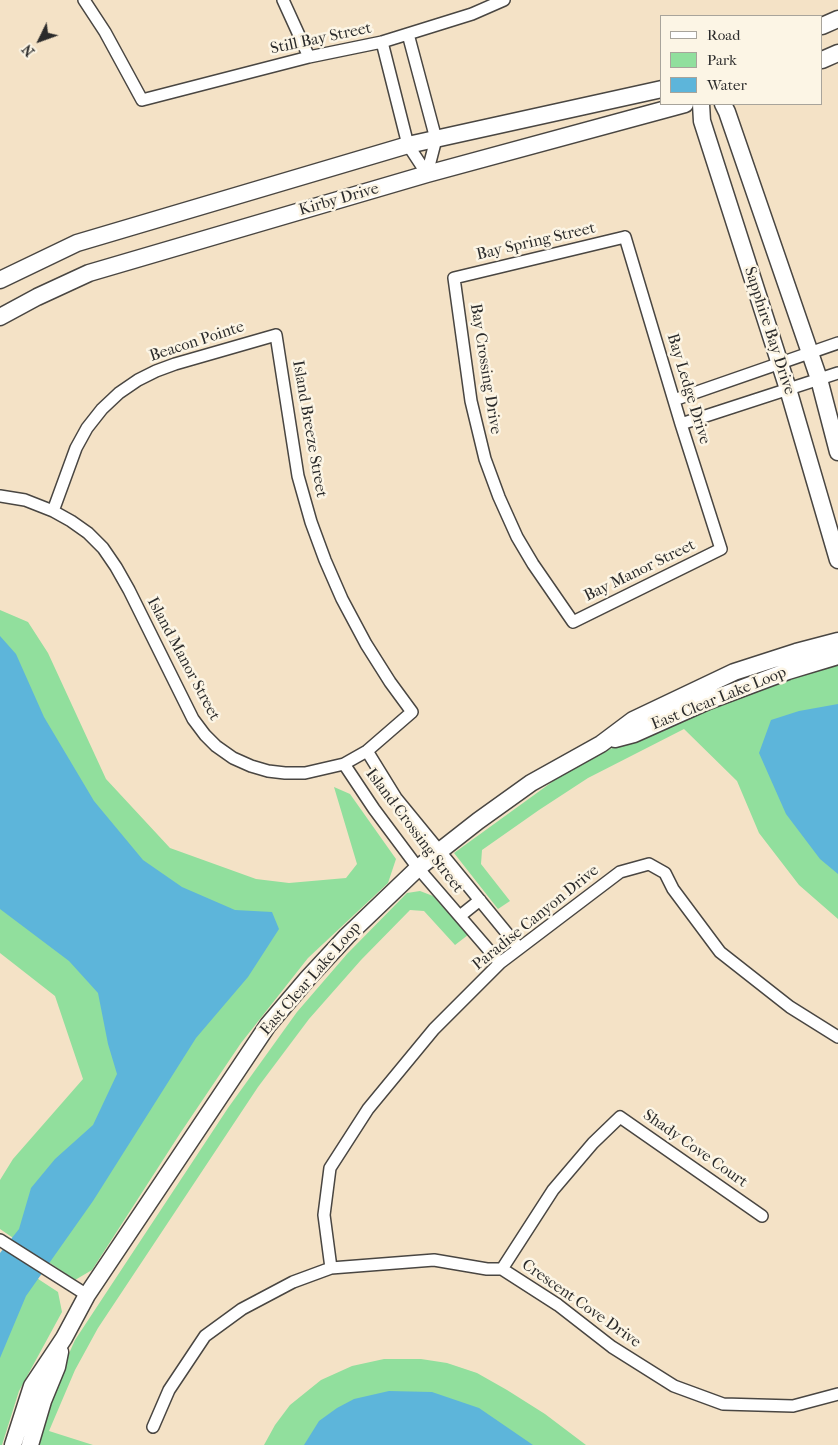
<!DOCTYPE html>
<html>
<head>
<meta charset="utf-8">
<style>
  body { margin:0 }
  #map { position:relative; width:838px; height:1445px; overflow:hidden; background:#f4e2c6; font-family:"IM FELL French Canon",serif }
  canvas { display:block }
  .legend { position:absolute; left:660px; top:15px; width:162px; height:90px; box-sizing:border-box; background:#fcf5e5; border:1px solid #a8a49b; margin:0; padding:6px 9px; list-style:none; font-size:15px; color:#2b2b2b }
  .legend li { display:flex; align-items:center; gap:10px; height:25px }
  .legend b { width:25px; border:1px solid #a8a49b }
  .north { position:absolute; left:15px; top:15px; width:50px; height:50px; -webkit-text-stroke:4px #fcf5e5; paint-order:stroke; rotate:228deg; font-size:14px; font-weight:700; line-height:20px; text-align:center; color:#2b2b2b }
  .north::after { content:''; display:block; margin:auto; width:18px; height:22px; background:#2b2b2b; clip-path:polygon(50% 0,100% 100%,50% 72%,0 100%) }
</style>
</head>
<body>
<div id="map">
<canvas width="838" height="1445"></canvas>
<ul class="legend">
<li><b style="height:6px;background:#fff"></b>Road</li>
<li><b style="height:14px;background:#91df9d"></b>Park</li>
<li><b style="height:14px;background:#5db5da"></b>Water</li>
</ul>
<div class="north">N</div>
</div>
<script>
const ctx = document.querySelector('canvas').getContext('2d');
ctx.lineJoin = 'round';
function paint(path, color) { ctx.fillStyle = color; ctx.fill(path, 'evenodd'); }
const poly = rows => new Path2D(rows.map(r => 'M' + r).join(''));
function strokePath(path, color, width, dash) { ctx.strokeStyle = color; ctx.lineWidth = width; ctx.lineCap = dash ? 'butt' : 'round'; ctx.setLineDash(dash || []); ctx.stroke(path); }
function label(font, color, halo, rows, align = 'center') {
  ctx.font = font + ' "IM FELL French Canon",serif'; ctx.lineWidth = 5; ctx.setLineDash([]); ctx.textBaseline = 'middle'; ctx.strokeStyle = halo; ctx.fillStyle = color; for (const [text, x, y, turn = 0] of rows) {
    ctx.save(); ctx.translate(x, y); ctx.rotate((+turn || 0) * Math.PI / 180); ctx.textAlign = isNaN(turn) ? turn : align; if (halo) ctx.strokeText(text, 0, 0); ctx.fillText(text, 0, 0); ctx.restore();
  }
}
const green = poly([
  [0,610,28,622,48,653,106,779,170,848,256,879,289,883,346,878,357,864,334,787,350,794,396,859,388,883,308,958,241,1043,181,1132,92,1270,75,1280,0,1229,0,1180,13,1159,83,1079,55,996,0,953],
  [838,663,838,919,799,885,759,833,737,781,684,729,588,778,539,810,482,850,481,864,510,901,498,909,454,853,581,761,738,696],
  [420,891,433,896,468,935,455,945,424,911,410,910,361,960,309,1019,258,1087,98,1328,75,1370,49,1431,93,1445,34,1445,43,1412,75,1340,228,1108,297,1012,347,954,407,893],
  [0,1254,58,1292,62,1312,19,1391,2,1445,0,1445],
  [384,1359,421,1359,447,1363,477,1373,507,1390,545,1414,586,1445,264,1445,275,1425,290,1405,321,1380,352,1366]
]);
const water = poly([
  [0,636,16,654,44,717,94,801,143,860,182,887,235,910,272,912,279,929,248,977,196,1038,93,1201,26,1296,0,1358,0,1253,19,1229,31,1188,55,1159,93,1125,117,1074,108,1044,98,993,69,961,0,909],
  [838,704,838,874,820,859,786,814,759,753,771,720,799,711],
  [389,1391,432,1392,479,1408,533,1445,304,1445,319,1421,337,1408,354,1399]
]);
const street = poly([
  [84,0,105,32,142,100,309,57,382,42,472,14,504,0],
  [283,0,309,57],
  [408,34,436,139,427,174],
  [382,42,408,145,427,174],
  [625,237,681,424,721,549,573,622,533,564,517,537,499,497,485,459,471,401,454,278,625,237],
  [674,400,838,343],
  [681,424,838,373],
  [0,496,25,500,53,511,71,521,88,533,103,548,116,567,129,590,193,719,205,735,216,746,233,758,251,766,268,771,285,773,305,773,344,764,367,751,412,712,390,682,366,644,342,599,325,560,311,522,298,476,276,335,175,364,156,371,138,380,119,393,102,409,87,428,76,448,53,511],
  [367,751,396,798,519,948],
  [344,764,374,809,418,868,500,963],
  [460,916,480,900],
  [0,1240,87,1295],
  [331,1268,324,1215,330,1168,368,1109,434,1029,500,963,620,872,649,864,665,873,673,889,720,952,790,1007,838,1037],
  [502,1269,553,1190,593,1143,620,1117,762,1216],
  [153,1427,169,1390,205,1336,242,1309,293,1282,331,1268,434,1260,487,1269,502,1269,558,1305,612,1347,674,1386,723,1404,793,1406,838,1394]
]);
const secondary = poly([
  [822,26,838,19],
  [822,60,838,53],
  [701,104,702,121,788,389,838,560],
  [723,104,727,112,819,379,838,452],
  [0,280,77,243,408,145,662,89],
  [0,317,37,297,89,273,427,174,685,104],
  [615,739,634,734,708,701,788,671,838,656],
  [13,1445,32,1386,64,1338,87,1295,268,1025,308,978,347,936,418,868,478,821,531,783,601,744,633,720,734,672,796,652,838,641],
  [30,1445,43,1401,57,1367,60,1352]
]);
const streetNames = [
  ["Still Bay Street",321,39,-12],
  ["Kirby Drive",339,200,-16],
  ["Bay Spring Street",536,242,-13],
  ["Sapphire Bay Drive",769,331,72],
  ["Beacon Pointe",197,342,-18],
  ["Bay Crossing Drive",485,369,81],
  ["Bay Ledge Drive",688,389,73],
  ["Island Breeze Street",309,429,80],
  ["Bay Manor Street",640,571,-26],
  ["Island Manor Street",183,659,62],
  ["East Clear Lake Loop",719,699,-22],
  ["Island Crossing Street",414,831,53],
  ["Paradise Canyon Drive",536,918,-39],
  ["East Clear Lake Loop",311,979,-49],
  ["Shady Cove Court",695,1149,35],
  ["Crescent Cove Drive",581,1304,35]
];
paint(green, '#91df9d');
paint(water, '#5db5da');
strokePath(street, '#494642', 14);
strokePath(secondary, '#494642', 19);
strokePath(street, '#fff', 11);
strokePath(secondary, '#fff', 16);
label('16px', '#2b2b2b', '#fcf5e5', streetNames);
</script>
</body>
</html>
